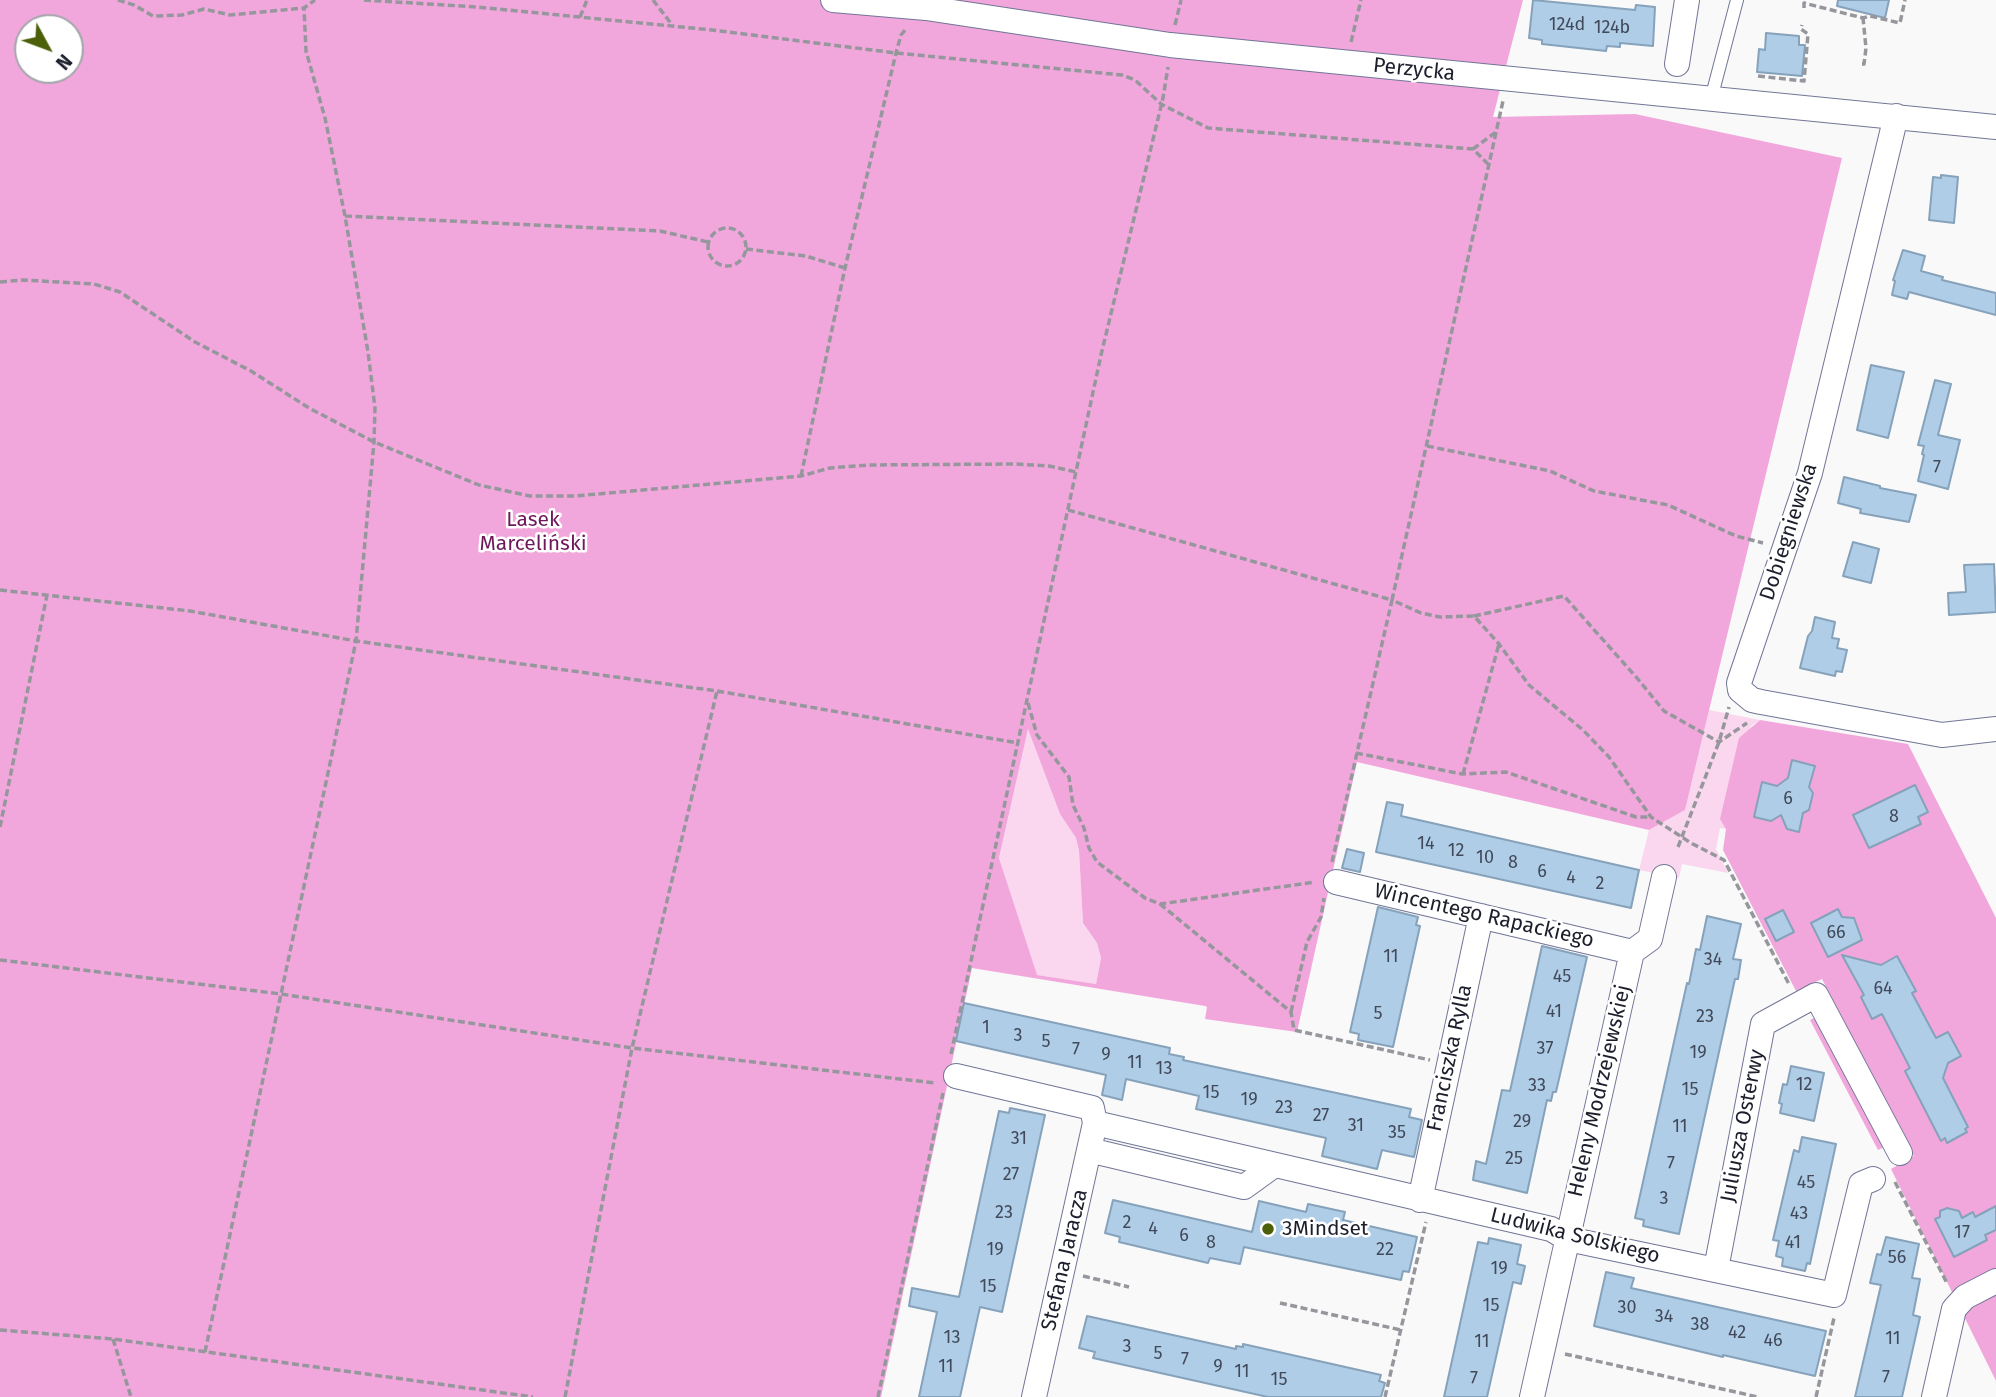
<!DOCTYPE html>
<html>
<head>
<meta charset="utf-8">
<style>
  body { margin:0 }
  #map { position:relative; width:1996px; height:1397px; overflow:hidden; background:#f9f9f9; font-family:"Fira Sans",sans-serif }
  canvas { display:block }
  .north { position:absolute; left:14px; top:14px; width:70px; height:70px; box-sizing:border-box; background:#fff; border:2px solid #a4a5aa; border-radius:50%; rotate:131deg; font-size:19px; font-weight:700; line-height:28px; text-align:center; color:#1c1e2b }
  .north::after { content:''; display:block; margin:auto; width:24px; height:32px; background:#4b6008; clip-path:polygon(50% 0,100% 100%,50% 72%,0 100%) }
</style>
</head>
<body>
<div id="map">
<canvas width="1996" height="1397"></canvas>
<div class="north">N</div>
</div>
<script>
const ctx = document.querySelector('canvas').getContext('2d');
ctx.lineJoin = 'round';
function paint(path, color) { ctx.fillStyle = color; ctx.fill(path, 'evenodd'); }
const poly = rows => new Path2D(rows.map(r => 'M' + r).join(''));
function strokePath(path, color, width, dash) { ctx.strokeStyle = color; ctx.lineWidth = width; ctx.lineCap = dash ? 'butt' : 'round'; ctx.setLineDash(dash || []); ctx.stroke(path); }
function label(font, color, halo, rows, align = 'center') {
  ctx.font = font + ' "Fira Sans",sans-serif'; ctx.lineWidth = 5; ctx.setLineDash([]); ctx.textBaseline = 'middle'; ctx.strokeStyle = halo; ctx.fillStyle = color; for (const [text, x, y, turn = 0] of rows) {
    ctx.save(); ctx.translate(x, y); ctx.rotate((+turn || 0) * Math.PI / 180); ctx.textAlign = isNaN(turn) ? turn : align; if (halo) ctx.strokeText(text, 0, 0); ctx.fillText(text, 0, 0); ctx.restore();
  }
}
const green = poly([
  [1709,710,1760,720,1751,726,1726,829,1720,828,1716,849,1728,873,1682,864,1679,878,1639,870,1649,830,1685,810],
  [1028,728,1060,814,1076,838,1079,851,1083,923,1097,943,1101,958,1096,984,1036,975,999,858]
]);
const forest = poly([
  [0,0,1523,0,1493,117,1635,114,1842,158,1685,810,1649,830,1357,762,1297,1032,1205,1019,1207,1007,1205,1006,972,968,881,1397,0,1397],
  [28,28,70,28,70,70,28,70],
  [1028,729,1060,814,1076,838,1079,851,1083,923,1097,943,1101,958,1096,984,1037,975,999,858],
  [1760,720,1908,744,1996,918,1996,1381,1891,1169,1914,1156,1822,979,1796,991,1723,850,1726,829,1720,819,1739,738],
  [1816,1017,1884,1147,1878,1150,1810,1020]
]);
const building = poly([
  [1533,0,1635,10,1636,5,1655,7,1653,46,1620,43,1620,47,1607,46,1606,51,1542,44,1542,40,1529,38,1533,0],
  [1838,0,1889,0,1885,18,1837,6,1838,0],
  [1766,33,1799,36,1799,45,1805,45,1802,76,1757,72,1759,49,1765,50,1766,33],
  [1941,175,1958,177,1954,223,1929,220,1933,177,1941,178,1941,175],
  [1903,250,1925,256,1921,271,1943,277,1942,280,1996,293,1996,315,1909,292,1907,299,1892,295,1895,281,1893,280,1903,250],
  [1871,365,1904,372,1888,438,1857,430,1871,365],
  [1935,380,1951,384,1938,435,1960,440,1948,489,1918,481,1924,455,1922,454,1924,446,1918,445,1935,380],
  [1844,477,1880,486,1880,488,1916,495,1909,522,1860,513,1861,509,1838,503,1844,477],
  [1853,542,1879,549,1871,583,1843,576,1853,542],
  [1994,564,1996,612,1949,615,1948,593,1966,592,1964,565,1994,564],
  [1815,617,1835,622,1832,638,1839,639,1837,648,1847,650,1842,672,1836,671,1835,676,1800,668,1808,636,1812,631,1815,617],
  [1792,760,1815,766,1809,787,1813,793,1809,810,1803,813,1799,832,1787,829,1781,815,1771,821,1754,817,1762,782,1777,786,1788,778,1792,760],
  [1915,785,1928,812,1918,817,1921,824,1869,848,1853,815,1915,785],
  [1387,802,1403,805,1401,816,1639,870,1631,908,1376,852,1387,802],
  [1347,849,1364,853,1360,872,1342,868,1347,849],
  [1378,907,1418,917,1416,925,1420,926,1393,1047,1358,1040,1359,1034,1350,1032,1378,907],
  [1838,909,1842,917,1854,918,1862,940,1828,957,1811,923,1838,909],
  [1783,910,1794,932,1776,941,1765,919,1783,910],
  [1707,916,1741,924,1733,959,1741,960,1738,979,1735,979,1679,1234,1643,1226,1644,1220,1635,1218,1687,983,1689,984,1696,949,1700,950,1707,916],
  [1542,946,1587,957,1556,1092,1553,1092,1551,1101,1547,1100,1527,1193,1473,1180,1476,1161,1486,1164,1502,1090,1510,1091,1542,946],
  [1842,955,1881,965,1897,956,1916,991,1912,993,1936,1038,1948,1032,1961,1056,1948,1063,1943,1078,1968,1127,1965,1129,1967,1132,1947,1143,1945,1138,1941,1141,1905,1071,1910,1068,1882,1014,1872,1019,1861,997,1864,995,1842,955],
  [964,1003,1170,1048,1169,1054,1184,1057,1183,1060,1411,1109,1409,1117,1422,1120,1414,1157,1382,1150,1377,1169,1322,1156,1326,1138,1196,1109,1199,1096,1126,1079,1122,1100,1102,1095,1106,1075,956,1041,964,1003],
  [1791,1066,1824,1073,1814,1121,1780,1113,1782,1104,1779,1103,1783,1084,1787,1085,1791,1066],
  [1010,1108,1045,1115,1002,1312,980,1307,960,1397,919,1397,937,1312,909,1306,912,1288,959,1297,999,1111,1009,1113,1010,1108],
  [1802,1137,1836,1144,1810,1264,1807,1263,1805,1271,1782,1266,1783,1258,1776,1256,1779,1241,1773,1240,1794,1150,1799,1152,1802,1137],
  [1113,1200,1252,1232,1259,1201,1306,1212,1308,1204,1345,1212,1343,1220,1417,1237,1409,1272,1403,1271,1401,1280,1244,1247,1240,1264,1210,1258,1208,1263,1119,1242,1120,1237,1105,1233,1113,1200],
  [1996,1206,1996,1230,1985,1235,1987,1240,1954,1257,1935,1219,1940,1217,1940,1211,1947,1208,1959,1211,1962,1218,1973,1212,1975,1217,1996,1206],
  [1886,1237,1919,1244,1912,1278,1920,1279,1913,1315,1920,1317,1902,1397,1855,1397,1881,1285,1870,1283,1877,1254,1881,1255,1886,1237],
  [1489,1238,1521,1245,1517,1264,1525,1266,1521,1284,1513,1282,1487,1397,1444,1397,1478,1242,1488,1244,1489,1238],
  [1606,1272,1634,1278,1631,1288,1826,1331,1815,1376,1723,1355,1723,1357,1594,1326,1606,1272],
  [1087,1316,1236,1349,1236,1346,1243,1347,1243,1344,1381,1375,1379,1381,1385,1383,1381,1397,1268,1397,1093,1358,1095,1352,1079,1348,1087,1316]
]);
const path = poly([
  [118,0,134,5,153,16,182,15,204,9,230,15,304,8],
  [364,0,477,7,712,30,896,53,1122,75,1135,80,1161,104,1208,128,1473,149,1489,165],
  [653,0,673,26],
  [1804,8,1804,3,1863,18,1870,16,1900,23,1905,0],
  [580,17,587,0],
  [1175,25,1181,0],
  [1351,42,1361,0],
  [1862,64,1864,64,1866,48,1863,18],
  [1758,76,1804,81,1808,34,1801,29,1802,25],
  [1473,149,1496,132],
  [345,216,660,231,708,242],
  '708 247a19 19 0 1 1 38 0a19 19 0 1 1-38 0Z',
  [746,249,806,256,845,268],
  [0,282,23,280,94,284,120,292,195,342,251,371,309,408,374,442,479,485,530,496,575,496,801,476,830,468,868,465,1016,464,1049,466,1076,472],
  [1427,446,1550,471,1594,491,1668,505,1736,536,1763,543],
  [801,476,845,268,896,53,901,35,906,29],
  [1068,510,1392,600,1503,101],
  [0,590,190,611,356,641,717,691,1018,743],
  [1474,616,1564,596,1637,678,1664,711,1719,742,1747,723],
  [1028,703,1037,735,1069,777,1073,805,1084,828,1089,848,1097,862,1145,898,1160,904,1315,882],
  [1356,753,1462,774,1506,772,1636,817,1651,817],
  [1463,774,1499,644],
  [0,827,47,595],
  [1678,847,1719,742,1729,707],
  [1332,862,1392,600,1421,613,1440,617,1474,616,1499,644,1529,685,1583,730,1609,757,1651,817,1691,843,1724,860,1790,986],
  [1160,904,1291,1012,1294,1030,1430,1060],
  [0,960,281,994,632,1048,935,1083],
  [1291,1012,1307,942,1321,917,1324,898],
  [951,1054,1101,355,1163,98,1168,67],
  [1895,1182,1947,1283],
  [1083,1276,1129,1287],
  [1280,1303,1401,1330],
  [0,1330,113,1339,533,1397],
  [113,1339,131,1397],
  [205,1352,356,641,374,442,375,408,368,352,345,216,325,118,306,51,304,8,315,0],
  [1565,1354,1758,1397],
  [565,1397,632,1048,717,691],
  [878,1397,943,1093],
  [1385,1397,1426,1222],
  [1816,1397,1834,1318]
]);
const service = poly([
  [1711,99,1737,0]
]);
const minor = poly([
  [833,0,926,8,1170,45,1996,127],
  [1677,64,1687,0],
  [1896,116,1810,473,1739,683,1740,690,1752,700,1761,702,1942,735,1996,729],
  [1336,882,1632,952],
  [956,1076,1092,1108,1095,1123,1551,1229,1568,1239,1834,1295,1861,1184,1873,1179],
  [1089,1150,1244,1187,1273,1166],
  [1420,1200,1481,916],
  [1716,1269,1763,1024,1816,995,1900,1153],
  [1034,1397,1095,1123],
  [1532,1397,1632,952,1650,939,1664,877],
  [1934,1397,1954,1309,1965,1297,1996,1281]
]);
const markers = [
  [1268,1229,7,"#4b6008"]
];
const numberNames = [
  ["124d",1567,25],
  ["124b",1612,28],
  ["7",1937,468],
  ["6",1788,799],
  ["8",1894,817],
  ["14",1426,844],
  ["12",1456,851],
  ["10",1485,858],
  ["8",1513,863],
  ["6",1542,872],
  ["4",1571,878],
  ["2",1600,884],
  ["66",1836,933],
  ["11",1391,957],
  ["34",1713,960],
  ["45",1562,977],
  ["64",1883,989],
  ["41",1554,1012],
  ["5",1378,1014],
  ["23",1705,1017],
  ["1",986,1028],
  ["3",1018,1036],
  ["5",1046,1042],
  ["37",1545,1049],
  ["7",1076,1050],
  ["19",1698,1053],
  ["9",1106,1055],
  ["11",1135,1063],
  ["13",1164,1069],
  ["12",1804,1085],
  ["33",1537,1086],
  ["15",1690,1090],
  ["15",1211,1093],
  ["19",1249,1100],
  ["23",1284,1108],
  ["27",1321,1116],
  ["29",1522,1122],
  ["31",1356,1126],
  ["11",1680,1127],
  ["35",1397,1133],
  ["31",1019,1139],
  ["25",1514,1159],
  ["7",1671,1164],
  ["27",1011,1175],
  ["45",1806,1183],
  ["3",1664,1199],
  ["23",1004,1213],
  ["43",1799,1214],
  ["2",1127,1223],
  ["4",1153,1229],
  ["17",1962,1233],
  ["6",1184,1236],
  ["8",1211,1243],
  ["41",1793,1243],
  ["19",995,1250],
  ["22",1385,1250],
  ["56",1897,1258],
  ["19",1499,1269],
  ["15",988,1287],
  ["15",1491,1306],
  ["30",1627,1308],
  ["34",1664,1317],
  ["38",1700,1325],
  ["42",1737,1333],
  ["13",952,1338],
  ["11",1893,1339],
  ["46",1773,1341],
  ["11",1482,1342],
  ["3",1127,1347],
  ["5",1158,1354],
  ["7",1185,1360],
  ["11",946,1367],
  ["9",1218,1367],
  ["11",1242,1372],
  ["7",1886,1378],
  ["7",1474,1379],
  ["15",1279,1380]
];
const streetNames = [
  ["Perzycka",1414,70,6],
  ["Dobiegniewska",1789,532,-72],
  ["Wincentego Rapackiego",1484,916,13],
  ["Franciszka Rylla",1450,1058,-78],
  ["Heleny Modrzejewskiej",1600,1091,-77],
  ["Juliusza Osterwy",1743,1126,-79],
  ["Ludwika Solskiego",1575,1236,14],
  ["Stefana Jaracza",1065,1260,-77]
];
const parkNames = [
  ["Lasek",533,520],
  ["Marceliński",533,544]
];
const poiNames = [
  ["3Mindset",1282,1229]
];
paint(green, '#fad7ee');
paint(forest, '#f2a7dc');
paint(building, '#b0cde7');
strokePath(building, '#86a2bb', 2);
strokePath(service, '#717696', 14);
strokePath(minor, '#717696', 26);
strokePath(path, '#96979d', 3.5, [7, 3.5]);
strokePath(service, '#fff', 12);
strokePath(minor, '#fff', 24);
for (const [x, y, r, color] of markers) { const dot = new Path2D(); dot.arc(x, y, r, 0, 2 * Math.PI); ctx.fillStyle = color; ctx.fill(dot); strokePath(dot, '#fff', 2.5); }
label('18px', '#414a5a', null, numberNames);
label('21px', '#1c1e2b', '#fff', streetNames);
label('21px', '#6e195c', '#fff', parkNames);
label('21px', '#1c1e2b', '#fff', poiNames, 'left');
</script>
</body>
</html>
